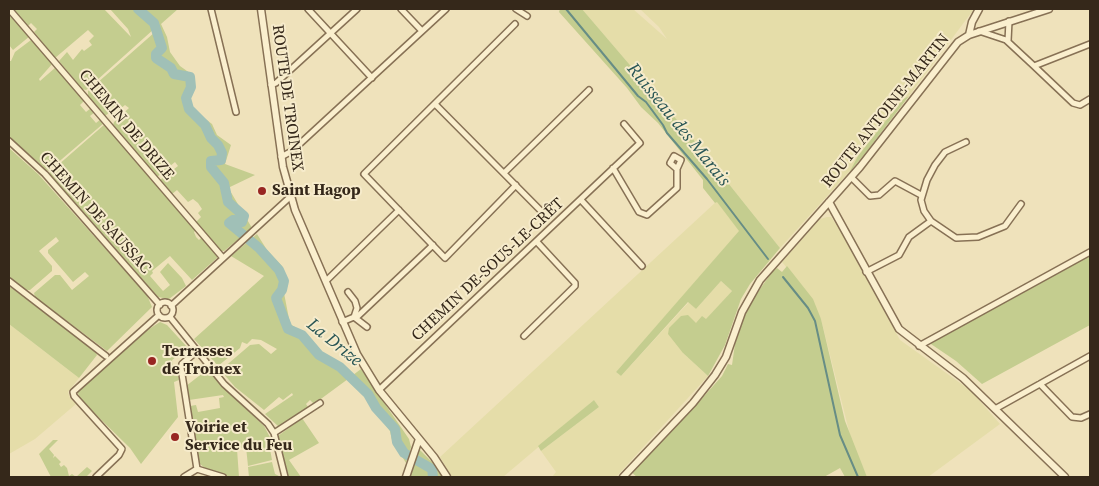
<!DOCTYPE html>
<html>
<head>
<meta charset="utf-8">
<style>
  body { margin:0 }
  #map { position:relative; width:1099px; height:486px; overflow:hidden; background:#efe2bb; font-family:"Source Serif 4",serif }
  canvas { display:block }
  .frame { position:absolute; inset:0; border:10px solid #35281a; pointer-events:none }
</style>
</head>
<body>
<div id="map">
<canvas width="1099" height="486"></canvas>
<div class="frame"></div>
</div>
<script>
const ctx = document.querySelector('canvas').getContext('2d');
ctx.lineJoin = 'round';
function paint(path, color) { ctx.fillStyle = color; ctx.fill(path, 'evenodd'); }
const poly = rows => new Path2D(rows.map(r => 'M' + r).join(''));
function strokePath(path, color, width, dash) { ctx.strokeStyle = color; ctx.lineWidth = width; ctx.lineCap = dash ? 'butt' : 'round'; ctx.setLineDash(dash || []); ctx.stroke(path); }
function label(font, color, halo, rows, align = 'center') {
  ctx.font = font + ' "Source Serif 4",serif'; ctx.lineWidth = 4; ctx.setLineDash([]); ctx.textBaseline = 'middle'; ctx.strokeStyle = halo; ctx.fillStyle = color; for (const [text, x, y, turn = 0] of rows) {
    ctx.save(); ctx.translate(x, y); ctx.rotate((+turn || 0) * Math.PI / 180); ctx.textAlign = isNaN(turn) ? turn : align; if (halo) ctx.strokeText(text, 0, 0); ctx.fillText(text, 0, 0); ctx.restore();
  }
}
const farmland = poly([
  [582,9,633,9,667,39,659,27,640,9,974,9,909,96,903,99,849,172,780,248,689,134],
  [717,201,740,231,616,372,621,376,689,302,696,309,721,281,732,291,706,320,683,353,708,376,616,477,552,477,556,472,541,451,599,407,594,400,503,477,452,477,440,457],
  [827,217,831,217,838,227,900,340,970,390,1000,424,928,477,867,477,852,443,821,319,803,287,782,262,820,219],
  [9,324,79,378,68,392,70,398,76,404,35,439,9,454]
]);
const green = poly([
  [13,9,104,9,131,37,128,29,110,9,178,9,161,24,167,37,170,52,180,66,194,76,195,79,189,95,191,108,212,124,217,135,231,145,225,164,255,175,230,187,229,189,252,228,224,251,221,251,196,222,201,217,198,213,202,209,198,203,193,199,188,202,177,190,172,194,160,180,178,166,175,162,157,177,113,125,114,122,129,108,125,105,119,110,116,107,105,116,88,96,88,91,155,32,154,29,86,90,82,89,59,61,67,52,73,60,82,49,84,51,92,45,89,41,94,36,88,30,55,58,34,32,37,29,31,23,28,26],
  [560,9,582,9,689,134,780,248,750,284,741,299,725,345,708,376,683,353,668,334,669,328,681,316,688,315,696,323,702,316,706,319,732,291,721,281,696,309,688,302,621,376,616,372,739,231,717,202,715,203,703,188,703,180,658,123,641,107,627,88,559,12],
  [9,11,30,36,13,50,9,45],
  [31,40,53,63,39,79,40,81,56,67,85,100,80,105,86,112,91,108,95,112,90,116,96,123,101,119,104,123,48,171,9,137,9,61,11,61,15,52],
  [909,96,867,151,849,173,858,156,903,99],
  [105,124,196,230,194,232,196,237,199,240,202,237,217,255,217,258,192,280,170,256,152,271,153,273,150,276,163,291,170,285,160,272,168,263,182,278,186,286,169,299,158,297,49,173],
  [9,148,38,174,147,295,152,307,107,351,35,297,34,293,55,275,60,275,72,290,89,276,85,272,73,282,48,253,48,250,59,241,56,237,39,251,52,266,52,271,30,290,25,290,9,278],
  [257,234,267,250,282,266,286,275,284,293,290,324,303,332,326,358,347,369,353,375,361,369,409,439,411,447,406,463,392,440,390,431,366,398,348,379,314,404,310,400,306,404,308,407,279,427,265,414,293,395,292,393,283,400,279,397,264,410,235,387,222,372,222,369,250,345,259,344,271,354,277,349,261,340,252,339,247,344,242,342,240,348,218,366,194,339,264,276,231,256],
  [1090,254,1090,325,982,384,956,361,928,342],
  [787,266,813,299,821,319,845,421,867,477,845,477,840,468,824,477,637,477,631,472,697,404,722,376,728,364,732,365,735,344,748,306,772,272,777,268,782,272],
  [9,286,95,351,97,355,79,378,9,324],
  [160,322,167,325,188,348,172,360,173,366,177,366,179,380,174,382,178,417,141,464,130,448,81,400,77,391,143,333],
  [208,369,222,386,264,426,272,441,272,447,270,449,272,460,248,466,246,447,237,449,239,477,230,477,206,469,199,463,190,406,196,405,198,412,220,408,219,398,224,397,223,395,189,400,186,386],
  [594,400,599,407,541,451,538,446],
  [302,418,319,443,289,460,301,477,289,477,285,467,278,436],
  [53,440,58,440,49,449,54,455,53,458,55,456,61,462,59,464,61,467,64,465,67,468,69,476,72,474,76,477,87,467,92,471,86,477,51,477,39,454],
  [420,450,433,463,442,477,410,477,417,452],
  [272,462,275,474,281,477,249,477,248,467]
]);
const stream = poly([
  [566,9,638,96,646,102,663,125,667,133,707,179,768,259],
  [783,277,808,308,815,321,840,435,858,477],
  [281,317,284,315]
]);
const river = poly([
  [138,9,154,23,162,48,156,54,156,58,171,68,174,74,190,77,191,87,186,98,189,109,205,125,211,138,218,145,222,153,221,160,211,161,211,167,224,183,228,202,244,216,242,222,233,220,229,223,259,248,279,270,284,281,282,290,276,298,288,329,302,335,319,355,340,367,368,394,376,408,395,429,397,442,404,453,432,469,433,477]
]);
const minor = poly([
  [9,9,223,258],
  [211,9,236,112],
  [308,9,372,78],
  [401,9,422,31],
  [516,9,527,16],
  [515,24,364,174,445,258,516,185],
  [979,31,1006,40,1034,66,1090,44],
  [1008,41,1009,21],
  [1034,66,1073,103,1080,105,1090,99],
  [271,85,276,83,357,9],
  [435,104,547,217],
  [9,141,45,174,160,305],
  [966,142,945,152,935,165,927,180,921,200,924,211,931,221,956,238,978,237,1005,226,1021,204],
  [281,157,292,151,446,9],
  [613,168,639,212,647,215,677,188,677,169,681,160,674,156,670,163,677,169],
  [504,173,589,90],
  [851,177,870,196,879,195,895,181,921,195],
  [581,200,642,266],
  [866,272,899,255,909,237,931,221],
  [9,281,106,356],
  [326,281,399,210],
  '157 310a8 8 0 1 1 16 0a8 8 0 1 1-16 0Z',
  [171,306,290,197],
  [170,317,224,384,268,424,274,433,285,477],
  [354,317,367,327],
  [357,317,433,245],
  [342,322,354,317,357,308,355,301,348,292],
  [524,336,575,286,575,283,537,242],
  [919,346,1090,252],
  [197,351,182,364,181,368,197,469],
  [1040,384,1072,417,1081,418,1090,414],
  [379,390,640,143,624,124],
  [995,409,1090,356],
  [274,433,320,403],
  [197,469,223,477],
  [96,477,119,455,122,449,74,396,73,392,159,315],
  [184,477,197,469]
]);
const tertiary = poly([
  [261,9,283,167,295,210,357,354,379,390,434,457,447,477],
  [969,35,972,22,979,9],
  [829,202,899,329,963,378,1065,477],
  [406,477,419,439],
  [623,477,693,403,715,375,726,357,742,312,760,280,860,167,958,42,969,35,1049,9]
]);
const markers = [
  [262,191,5,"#982622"],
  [152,361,5,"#982622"],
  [175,437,5,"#982622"]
];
const streetNames = [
  ["ROUTE DE TROINEX",287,98,82],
  ["ROUTE ANTOINE-MARTIN",886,111,-51],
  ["CHEMIN DE DRIZE",126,125,50],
  ["CHEMIN DE SAUSSAC",95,213,48],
  ["CHEMIN DE-SOUS-LE-CRÊT",488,270,-43]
];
const poiNames = [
  ["Saint Hagop",272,191],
  ["Terrasses",162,352],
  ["de Troinex",162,370],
  ["Voirie et",185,428],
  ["Service du Feu",185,446]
];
const waterNames = [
  ["Ruisseau des Marais",678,125,51],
  ["La Drize",334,343,39]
];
paint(farmland, '#e5dda9');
paint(green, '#c4cd8f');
strokePath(stream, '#678d85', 2);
strokePath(river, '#a0c0b7', 10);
strokePath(minor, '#877155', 8);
strokePath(tertiary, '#877155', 9);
strokePath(minor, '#faefce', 5);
strokePath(tertiary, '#faefce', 6);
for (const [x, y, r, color] of markers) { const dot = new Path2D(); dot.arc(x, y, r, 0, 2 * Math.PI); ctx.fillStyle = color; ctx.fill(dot); strokePath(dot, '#f6ebcb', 2); }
label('16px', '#35281a', '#f6ebcb', streetNames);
label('bold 16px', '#35281a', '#f6ebcb', poiNames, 'left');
label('italic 18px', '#295655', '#f6ebcb', waterNames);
</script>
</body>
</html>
